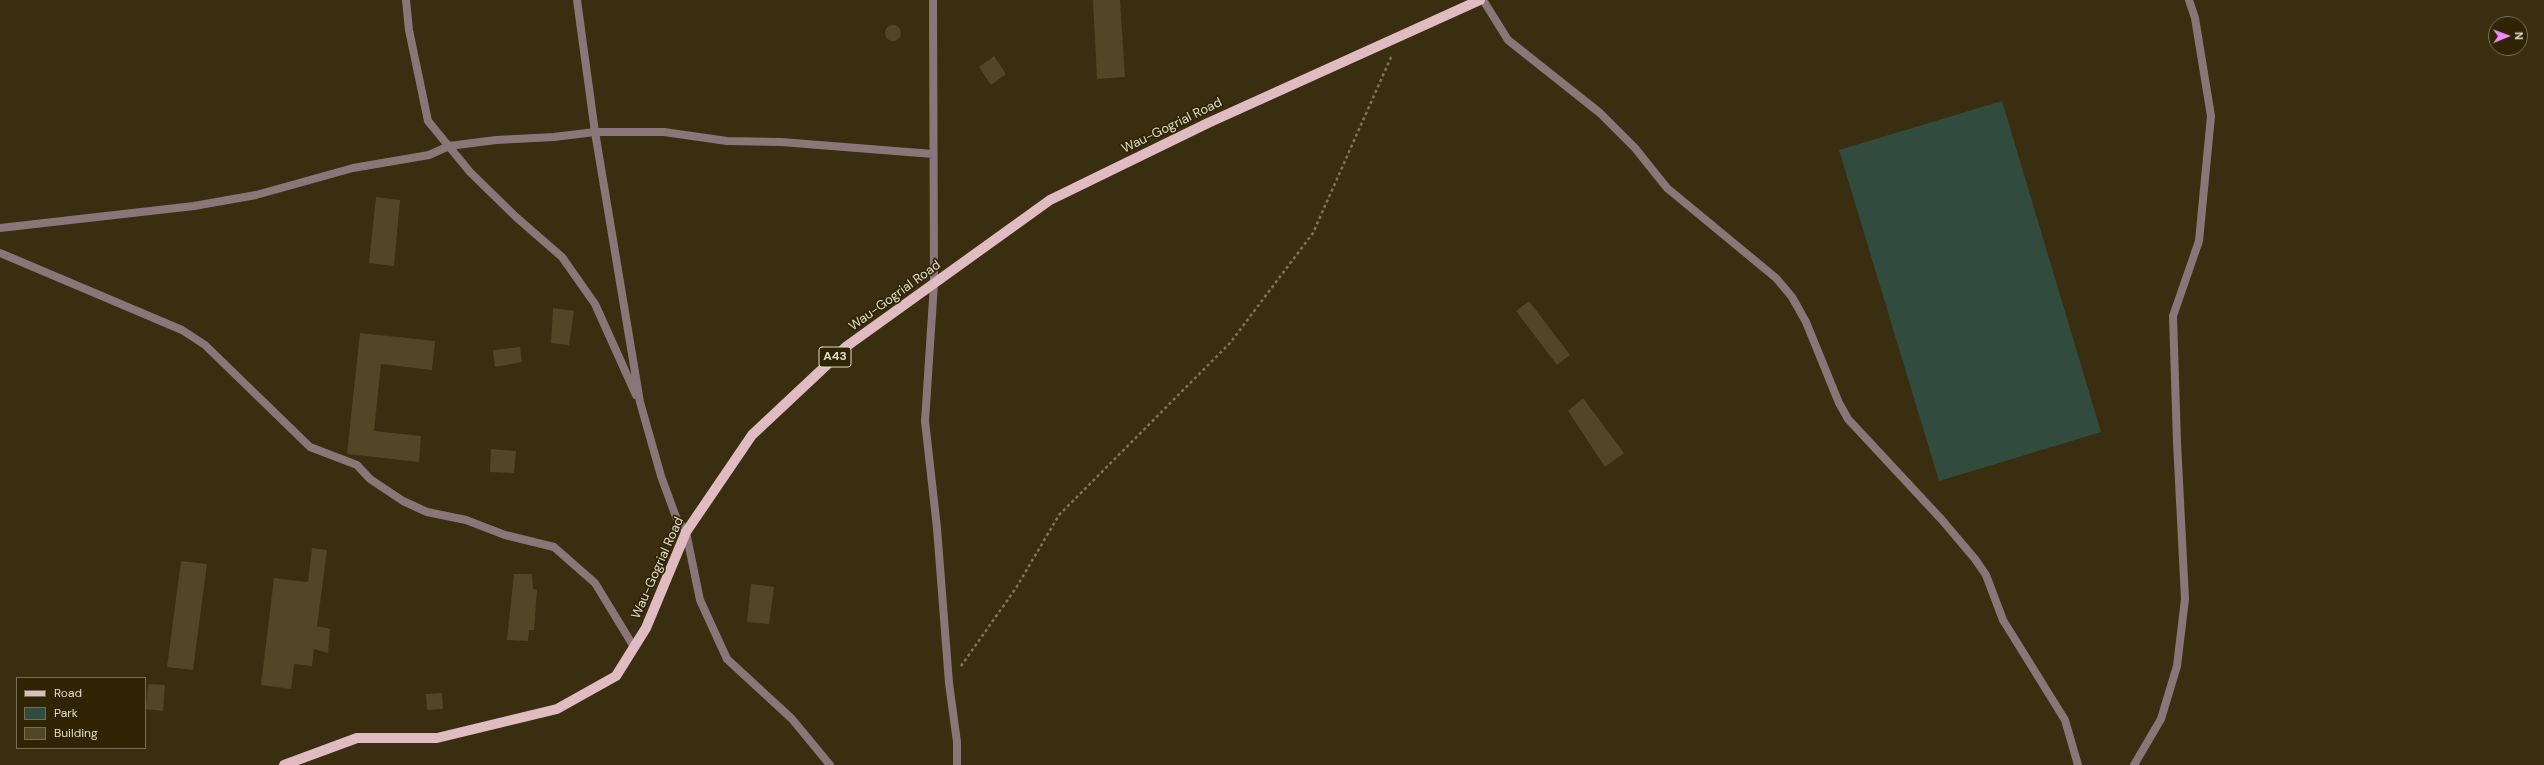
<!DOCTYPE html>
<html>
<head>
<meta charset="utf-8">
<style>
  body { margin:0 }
  #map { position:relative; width:2544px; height:765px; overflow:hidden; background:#392f10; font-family:"DM Sans",sans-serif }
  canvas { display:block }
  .legend { position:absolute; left:16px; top:677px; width:130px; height:72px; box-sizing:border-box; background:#2f2505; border:1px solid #766e54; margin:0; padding:5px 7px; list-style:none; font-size:12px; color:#e1dbca }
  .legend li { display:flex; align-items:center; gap:8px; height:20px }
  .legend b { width:20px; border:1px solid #766e54 }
  .north { position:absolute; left:2488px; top:16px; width:40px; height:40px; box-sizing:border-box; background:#2f2505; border:1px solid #766e54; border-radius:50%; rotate:89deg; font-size:11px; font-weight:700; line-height:16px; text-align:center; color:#e1dbca }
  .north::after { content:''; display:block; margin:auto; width:14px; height:18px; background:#ef8bf7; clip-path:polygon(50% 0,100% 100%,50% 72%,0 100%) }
</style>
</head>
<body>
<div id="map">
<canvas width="2544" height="765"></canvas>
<ul class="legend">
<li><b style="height:5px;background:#e0bbc2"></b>Road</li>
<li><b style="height:11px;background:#314c3e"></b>Park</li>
<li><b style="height:11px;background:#514625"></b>Building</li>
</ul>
<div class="north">N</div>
</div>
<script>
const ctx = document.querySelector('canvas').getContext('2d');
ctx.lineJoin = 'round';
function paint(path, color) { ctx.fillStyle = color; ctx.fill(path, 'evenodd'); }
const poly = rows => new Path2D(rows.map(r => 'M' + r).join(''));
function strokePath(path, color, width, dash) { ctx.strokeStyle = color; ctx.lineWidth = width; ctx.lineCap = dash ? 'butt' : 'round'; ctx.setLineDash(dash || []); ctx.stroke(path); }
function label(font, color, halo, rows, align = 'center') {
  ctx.font = font + ' "DM Sans",sans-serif'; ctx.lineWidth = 3.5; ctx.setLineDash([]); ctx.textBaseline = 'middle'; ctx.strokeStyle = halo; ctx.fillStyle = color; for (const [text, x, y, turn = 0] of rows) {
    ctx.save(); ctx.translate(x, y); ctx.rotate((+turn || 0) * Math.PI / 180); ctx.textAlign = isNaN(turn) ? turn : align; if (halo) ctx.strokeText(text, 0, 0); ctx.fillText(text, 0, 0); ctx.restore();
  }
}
const green = poly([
  [2002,101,2101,432,1939,481,1839,150]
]);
const building = poly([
  [1093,0,1120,0,1125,77,1097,79],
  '885 33a8 8 0 1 1 16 0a8 8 0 1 1-16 0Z',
  [994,56,1006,74,991,85,979,67],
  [376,197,400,200,394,266,369,263],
  [1529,301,1570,355,1557,365,1516,311],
  [553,308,574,311,569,345,551,343],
  [360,333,435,341,432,370,381,364,374,431,421,436,419,462,347,454],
  [520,347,522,362,495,367,493,350],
  [1583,398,1624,453,1605,467,1568,411],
  [491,449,516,451,514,473,490,472],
  [312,548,327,550,317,626,330,629,328,653,314,649,312,666,294,664,291,689,261,685,274,578,308,582],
  [181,561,207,564,193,670,167,667],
  [514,574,532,574,533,589,537,590,534,630,529,630,528,641,507,640],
  [751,584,774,587,769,624,747,622],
  [148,684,165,685,163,711,146,709],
  [442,693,443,709,427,710,426,694]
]);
const path = poly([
  [961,666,1016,588,1059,515,1230,343,1313,233,1392,55]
]);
const minor = poly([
  [406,0,409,30,428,121,470,172,516,217,562,257,595,304,636,395],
  [577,0,595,132,640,402,661,476,676,517,686,532,700,600,727,659,792,719,830,765],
  [933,0,934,284,925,421,937,528,949,683,957,742,957,765],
  [1483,0,1508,40,1600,113,1635,148,1667,188,1776,278,1792,297,1806,322,1839,403,1848,419,1942,520,1975,559,1986,575,2003,620,2065,720,2078,765],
  [0,228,194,206,256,195,353,168,429,155,449,146,496,140,554,137,595,132,664,132,727,141,781,142,933,154],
  [0,253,182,330,205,345,310,447,357,465,370,479,403,501,427,512,466,520,505,535,554,547,595,583,634,647],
  [2134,765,2161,719,2177,666,2185,599,2177,442,2173,316,2199,241,2211,116,2195,18,2189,0]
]);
const primary = poly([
  [284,765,357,738,437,738,557,709,616,676,646,628,686,532,752,435,847,346,1050,200,1208,123,1480,0]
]);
const shields = [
  [835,357,32]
];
const shieldNames = [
  ["A43",835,357]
];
const streetNames = [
  ["Wau-Gogrial Road",1172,126,-26],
  ["Wau-Gogrial Road",895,296,-36],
  ["Wau-Gogrial Road",658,568,-66]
];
paint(green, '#314c3e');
paint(building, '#514625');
strokePath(path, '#7e755c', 2.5, [3, 3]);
strokePath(minor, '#887679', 8);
strokePath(primary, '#e0bbc2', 10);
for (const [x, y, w] of shields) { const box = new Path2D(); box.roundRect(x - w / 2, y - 10, w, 20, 3); ctx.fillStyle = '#2f2505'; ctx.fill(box); strokePath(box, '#e1dbca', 1); }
label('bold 12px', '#e1dbca', null, shieldNames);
label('13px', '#e1dbca', '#2f2505', streetNames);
</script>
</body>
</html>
